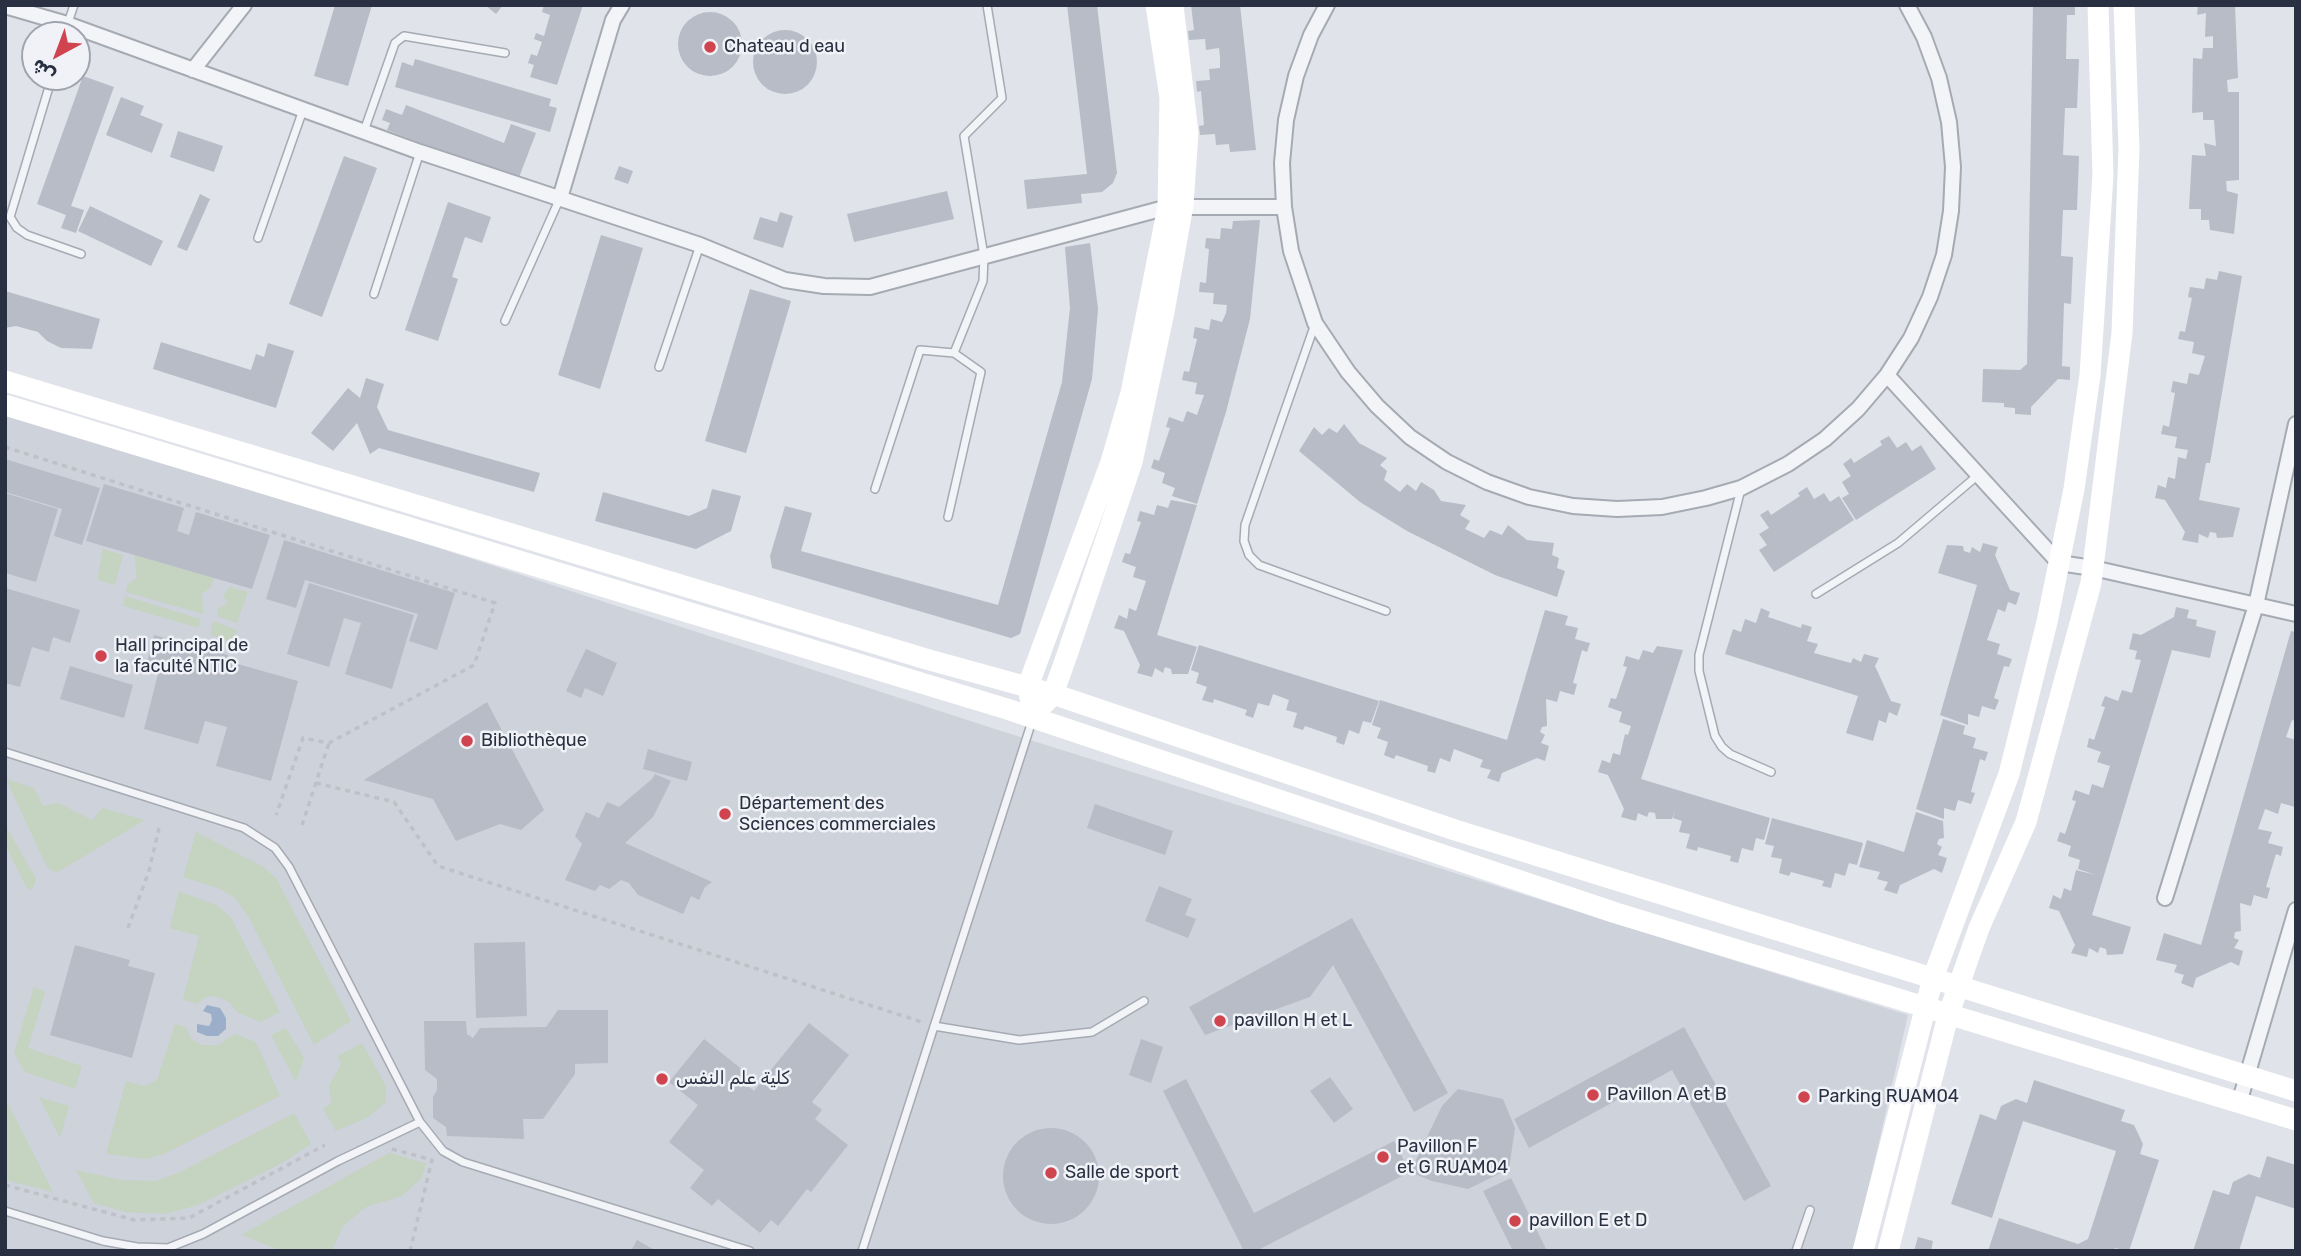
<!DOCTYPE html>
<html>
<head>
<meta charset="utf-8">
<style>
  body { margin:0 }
  #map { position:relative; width:2301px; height:1256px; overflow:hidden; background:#e0e3e9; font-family:Rubik,Vazirmatn,sans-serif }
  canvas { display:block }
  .frame { position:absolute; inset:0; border:7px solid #293041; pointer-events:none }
  .north { position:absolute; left:21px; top:21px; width:70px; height:70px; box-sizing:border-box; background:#f0f2f7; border:2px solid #a0a4ae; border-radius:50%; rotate:221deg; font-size:19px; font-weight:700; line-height:28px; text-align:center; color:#293041 }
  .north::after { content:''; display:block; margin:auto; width:24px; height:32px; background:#d04450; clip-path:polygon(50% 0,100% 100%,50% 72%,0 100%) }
</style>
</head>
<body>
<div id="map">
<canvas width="2301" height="1256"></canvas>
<div class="frame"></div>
<div class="north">ش</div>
</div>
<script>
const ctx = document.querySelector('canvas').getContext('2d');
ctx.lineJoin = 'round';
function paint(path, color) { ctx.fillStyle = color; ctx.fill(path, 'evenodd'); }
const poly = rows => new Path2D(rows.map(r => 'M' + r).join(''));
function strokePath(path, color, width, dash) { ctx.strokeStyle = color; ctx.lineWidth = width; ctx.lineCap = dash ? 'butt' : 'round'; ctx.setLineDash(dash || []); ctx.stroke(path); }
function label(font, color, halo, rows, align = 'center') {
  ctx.font = font + ' Rubik,Vazirmatn,sans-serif'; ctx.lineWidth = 5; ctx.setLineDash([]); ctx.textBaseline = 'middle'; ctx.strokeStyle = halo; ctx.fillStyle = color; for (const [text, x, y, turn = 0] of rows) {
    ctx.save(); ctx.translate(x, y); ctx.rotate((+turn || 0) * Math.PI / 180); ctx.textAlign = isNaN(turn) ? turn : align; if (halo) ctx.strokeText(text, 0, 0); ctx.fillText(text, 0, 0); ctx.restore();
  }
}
const built = poly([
  [5,407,995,729,1908,1015,1854,1251,5,1251]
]);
const green = poly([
  [103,549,123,555,115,585,97,580],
  [134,555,214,578,211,587,202,594,203,614,126,592,128,584,137,578],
  [230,587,248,592,237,623,217,616,218,609,228,603,223,595],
  [125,596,200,619,199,628,123,606],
  [213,621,237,630,232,642,210,635],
  [6,779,34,788,43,806,58,803,92,820,103,808,145,820,56,873,47,867],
  [5,825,36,879,32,890,27,888,5,845],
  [196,832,262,866,276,878,351,1021,314,1045,248,916,235,898,220,889,183,877],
  [179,891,218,906,231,918,280,1012,261,1022,238,1013,230,1003,218,997,208,996,196,1004,183,1000,199,936,170,928],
  [34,987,45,992,28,1048,82,1066,75,1089,25,1072,14,1053],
  [175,1024,186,1027,191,1039,202,1045,218,1045,235,1034,256,1042,280,1096,164,1154,147,1159,106,1154,126,1081,144,1086,157,1080],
  [286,1028,304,1058,296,1082,271,1035],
  [362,1043,386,1086,386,1102,367,1118,336,1131,323,1109,331,1103,329,1086,341,1064,338,1056],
  [39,1097,69,1106,60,1138],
  [5,1102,7,1102,53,1192,5,1180],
  [294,1113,311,1144,282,1163,198,1205,165,1214,125,1212,94,1203,76,1170,122,1180,156,1181,180,1172],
  [389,1153,426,1163,421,1179,402,1196,366,1207,343,1226,332,1251,282,1251,241,1235]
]);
const water = poly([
  [207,1005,220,1008,226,1018,226,1029,218,1036,207,1036,197,1032,197,1024,209,1026,212,1020,211,1014,203,1011]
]);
const building = poly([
  [335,5,372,5,348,86,314,76],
  [485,5,503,5,496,14],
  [544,5,583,5,557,85,530,77,534,65,528,63,531,54,537,56,542,42,534,39,536,33,544,36,550,15,542,12],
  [1067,5,1097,5,1117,173,1113,183,1102,192,1081,194,1082,203,1027,209,1024,180,1087,174],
  [1191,5,1240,5,1256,150,1230,152,1229,144,1216,145,1215,134,1200,135,1199,126,1204,125,1201,91,1197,92,1196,81,1210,80,1209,69,1220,68,1220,57,1219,48,1206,50,1205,39,1189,40,1188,31,1194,30],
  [2033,5,2075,5,2075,15,2067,15,2066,59,2079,59,2077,108,2065,108,2063,155,2079,156,2077,210,2063,210,2061,256,2073,257,2071,304,2064,303,2062,366,2070,367,2070,380,2058,379,2031,407,2031,415,2015,414,2015,408,2004,407,2004,403,1982,402,1983,369,2020,370,2027,364],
  [2198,5,2235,5,2238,78,2227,80,2228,92,2239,92,2239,180,2226,181,2227,191,2238,194,2234,234,2210,230,2209,220,2201,220,2201,209,2189,209,2192,155,2206,156,2204,143,2216,146,2214,120,2203,120,2203,112,2192,113,2193,58,2202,59,2203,48,2213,48,2213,36,2205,37,2206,13,2197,15],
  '678 44a32 32 0 1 1 64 0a32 32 0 1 1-64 0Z',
  '753 62a32 32 0 1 1 64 0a32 32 0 1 1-64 0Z',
  [415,59,551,99,549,106,557,108,550,132,395,87,402,62,413,66],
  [83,76,114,87,71,206,84,210,76,233,61,228,66,215,37,204],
  [121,97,144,106,140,115,163,124,152,153,106,135],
  [406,105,504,143,511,124,536,133,518,180,387,130,390,123,382,120,386,109,402,115],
  [178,131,223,146,214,172,170,157],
  [344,156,377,168,322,317,289,304],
  [619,166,633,171,628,184,614,179],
  [947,191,954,219,854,242,847,214],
  [200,194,210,199,187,251,177,247],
  [448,202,491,217,482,243,465,237,452,277,458,279,438,341,405,330],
  [90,206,163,241,151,266,78,231],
  [780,212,793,216,783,248,753,239,760,217,777,222],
  [1260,220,1250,319,1226,412,1197,504,1172,496,1175,488,1162,483,1165,473,1151,468,1154,459,1159,461,1170,428,1166,427,1169,417,1183,422,1187,411,1197,415,1204,395,1195,394,1197,383,1182,380,1184,371,1189,372,1197,339,1193,338,1195,327,1209,330,1211,319,1222,322,1226,313,1227,305,1213,304,1214,293,1199,292,1200,282,1206,283,1209,249,1205,248,1206,238,1220,239,1221,228,1232,229,1233,221],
  [601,235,643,248,600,389,558,375],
  [1090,243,1098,309,1092,379,1020,634,1011,638,772,568,770,556,785,506,812,513,801,551,998,605,1062,382,1070,308,1065,247],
  [2219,271,2242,276,2210,463,2206,463,2199,500,2240,508,2233,537,2217,538,2216,533,2210,532,2208,538,2199,534,2198,543,2182,540,2185,532,2165,500,2155,498,2158,485,2166,488,2168,477,2175,479,2178,457,2186,459,2188,450,2175,448,2177,437,2161,434,2163,425,2169,427,2175,393,2171,392,2173,381,2187,384,2189,373,2199,375,2205,356,2192,353,2194,342,2178,339,2180,331,2185,332,2192,298,2188,297,2190,287,2204,289,2206,278,2217,280],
  [750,289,791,301,746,453,705,441],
  [5,291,100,319,92,349,61,348,47,341,38,332,16,326,5,328],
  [161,342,251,370,256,354,264,357,268,343,294,351,276,408,153,369],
  [366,378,384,384,377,407,388,430,540,473,534,492,379,448,370,454,357,423,333,451,311,433,348,388,360,398],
  [1344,424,1359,443,1387,458,1380,465,1387,471,1384,480,1400,492,1407,484,1416,491,1421,482,1434,490,1441,501,1466,505,1460,515,1470,521,1465,529,1484,538,1490,530,1502,535,1508,525,1527,540,1554,543,1552,555,1559,558,1557,568,1565,571,1557,597,1495,575,1407,531,1360,502,1299,451,1314,427,1322,435,1329,428,1337,433],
  [1889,436,1897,448,1906,442,1912,451,1921,445,1936,469,1856,520,1842,498,1849,494,1842,482,1851,476,1843,464,1851,458,1854,463,1882,445,1880,441],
  [5,459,100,488,82,545,54,536,62,509,5,492],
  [104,484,184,508,177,531,189,535,196,512,270,535,252,589,86,541],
  [1807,487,1814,499,1824,493,1830,502,1839,496,1854,520,1774,572,1759,550,1767,545,1759,534,1769,528,1760,515,1768,510,1771,515,1800,496,1798,493],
  [712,489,741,496,731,531,696,549,595,521,603,492,689,516,707,508],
  [5,493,58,509,36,582,5,573],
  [1171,500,1197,505,1157,635,1197,647,1188,674,1172,674,1171,669,1165,667,1163,673,1155,668,1152,677,1137,673,1140,665,1124,631,1114,628,1119,615,1127,619,1129,608,1136,611,1146,581,1133,577,1136,567,1122,562,1125,553,1130,554,1141,522,1137,521,1140,511,1154,515,1157,505,1168,508],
  [284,540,455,593,437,650,409,641,418,614,305,580,296,608,266,599],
  [1983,543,1998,547,1995,555,2010,590,2020,593,2016,605,2008,602,2005,612,1998,609,1987,640,2000,644,1997,654,2012,659,2009,667,2004,666,1994,698,1999,700,1995,710,1982,706,1979,717,1968,714,1968,725,1940,715,1977,585,1938,573,1947,545,1963,546,1964,551,1970,553,1972,547,1980,552],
  [309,583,414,615,392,689,345,674,361,623,344,618,329,667,287,654],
  [5,588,80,610,70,643,53,637,49,652,32,647,20,687,5,683],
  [2176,607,2189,610,2187,618,2197,620,2196,626,2216,631,2210,658,2172,650,2092,915,2131,927,2123,954,2107,955,2106,949,2100,947,2098,953,2089,948,2087,957,2071,953,2075,945,2059,911,2049,908,2053,895,2061,899,2064,888,2071,891,2076,870,2096,875,2078,869,2080,860,2068,856,2071,846,2057,841,2060,832,2065,834,2076,801,2072,800,2075,790,2089,795,2092,784,2103,788,2110,766,2097,762,2101,752,2087,747,2089,738,2094,740,2105,707,2101,706,2105,696,2118,701,2122,690,2132,693,2141,660,2135,659,2137,651,2129,649,2133,633,2141,635,2174,617],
  [1761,608,1770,612,1768,617,1801,628,1802,624,1812,627,1807,641,1818,644,1814,653,1851,663,1853,658,1861,662,1864,654,1879,658,1875,666,1891,701,1901,704,1897,716,1889,712,1886,723,1879,720,1873,741,1846,733,1858,696,1725,654,1733,629,1741,632,1745,619,1756,623],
  [1545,610,1568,616,1565,625,1578,628,1575,639,1590,643,1587,652,1582,650,1573,683,1577,684,1574,695,1560,691,1557,702,1546,699,1547,726,1542,727,1540,732,1545,735,1541,743,1549,746,1545,761,1537,758,1502,773,1499,782,1487,778,1491,770,1480,767,1483,760,1454,749,1450,762,1440,758,1435,773,1427,771,1428,766,1396,755,1394,759,1384,755,1388,742,1377,738,1381,728,1372,725,1380,700,1507,740],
  [2291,631,2296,632,2296,721,2292,720,2286,737,2296,740,2296,803,2295,807,2281,803,2278,814,2265,809,2258,829,2272,832,2268,843,2283,847,2281,856,2276,854,2266,887,2270,888,2267,899,2254,895,2251,906,2240,903,2241,931,2235,932,2234,938,2239,940,2234,948,2243,951,2239,966,2231,962,2196,978,2193,988,2181,983,2184,975,2174,972,2177,965,2156,960,2164,933,2201,945],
  [154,635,228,655,227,661,298,681,271,781,216,766,227,727,205,721,198,744,144,729,159,670,146,666],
  [1199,645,1379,701,1371,723,1363,721,1359,734,1349,730,1344,745,1336,742,1337,737,1305,726,1303,730,1293,727,1297,713,1286,710,1289,700,1273,694,1269,706,1258,703,1253,718,1245,715,1247,710,1214,699,1213,703,1202,700,1207,687,1196,683,1199,673,1191,670],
  [1657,646,1683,650,1641,779,1770,818,1764,840,1756,838,1753,851,1742,848,1738,863,1730,861,1731,856,1698,847,1697,851,1686,848,1690,834,1679,832,1682,821,1673,818,1675,810,1672,819,1656,819,1655,813,1649,812,1647,817,1638,813,1636,821,1621,817,1624,809,1608,775,1598,772,1602,760,1610,763,1613,753,1620,755,1625,734,1628,735,1631,726,1619,722,1622,712,1608,707,1611,698,1616,699,1627,667,1623,666,1626,656,1639,660,1643,650,1653,653],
  [586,649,617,663,603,696,585,688,581,698,566,691],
  [70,666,133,685,124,718,60,699],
  [487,702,544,810,521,830,500,824,456,841,433,799,364,780],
  [1943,719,1965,726,1963,734,1976,738,1973,748,1988,752,1985,761,1980,759,1971,792,1975,793,1971,804,1958,800,1955,811,1944,808,1944,819,1916,809],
  [648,749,692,762,687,781,643,769],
  [655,774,671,781,653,817,625,843,712,882,705,887,699,900,691,896,683,914,638,895,629,883,621,880,609,889,600,885,595,891,565,880,582,844,575,836,586,812,599,818,607,802,619,807,652,779],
  [1095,804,1173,831,1165,855,1087,828],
  [1916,812,1943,821,1944,838,1939,839,1937,844,1942,847,1938,855,1947,858,1942,873,1934,869,1900,885,1897,894,1884,890,1888,882,1877,879,1880,872,1859,867,1867,840,1904,852],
  [1772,818,1863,843,1857,865,1849,863,1845,876,1835,873,1831,888,1822,886,1824,881,1791,872,1789,876,1779,873,1782,859,1771,857,1774,846,1765,844],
  [1159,886,1192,899,1185,915,1196,919,1188,938,1145,921],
  [1352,918,1448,1093,1414,1112,1333,965,1310,997,1205,1035,1189,1007],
  [525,942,527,1016,476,1018,474,943],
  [75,945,130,960,128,966,155,973,132,1058,50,1035],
  [558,1010,608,1010,608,1063,575,1064,575,1074,543,1119,523,1119,524,1139,447,1136,446,1127,433,1118,433,1097,437,1090,437,1079,425,1070,424,1021,466,1021,467,1034,473,1038,480,1028,546,1027],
  [809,1023,849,1055,812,1102,822,1110,815,1119,848,1145,811,1192,807,1189,778,1226,771,1220,760,1233,718,1199,712,1206,690,1188,704,1170,669,1142,698,1105,669,1082,704,1039,754,1079,748,1086,754,1091],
  [1684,1027,1771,1186,1744,1201,1672,1070,1529,1148,1514,1119],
  [1141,1039,1163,1047,1151,1083,1129,1075],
  [1330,1077,1353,1109,1334,1123,1310,1091],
  [1186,1079,1254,1213,1394,1141,1410,1172,1256,1251,1244,1251,1163,1091],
  [2034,1080,2125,1110,2121,1121,2134,1125,2143,1144,2140,1154,2159,1160,2129,1251,2115,1248,2114,1251,1988,1251,1999,1218,2078,1244,2088,1239,2116,1151,2023,1121,1992,1218,1951,1204,1980,1114,1996,1120,2001,1106,2016,1099,2027,1103],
  [1458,1089,1503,1099,1515,1128,1509,1169,1468,1189,1432,1181,1410,1172,1442,1106],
  '1003 1176a48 48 0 1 1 96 0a48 48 0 1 1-96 0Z',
  [2267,1156,2296,1165,2296,1209,2256,1196,2239,1251,2193,1251,2213,1190,2229,1195,2233,1182,2249,1174,2260,1178],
  [1511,1178,1547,1251,1513,1251,1483,1191],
  [1918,1237,1933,1241,1931,1251,1914,1251],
  [637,1240,656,1251,631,1251]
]);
const path = poly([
  [5,447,495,603,474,665,329,743,303,738,276,815],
  [316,783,394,802,438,866,922,1022],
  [302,825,329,743],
  [128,928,149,871,159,828],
  [392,1149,432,1160,410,1251],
  [5,1185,134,1220,189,1218,325,1145]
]);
const lane = poly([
  [64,35,74,5],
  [52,77,10,217,17,228,27,235,81,254],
  [364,131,395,43,404,36,505,53],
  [258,238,303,110],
  [374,294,420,152],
  [505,321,560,198],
  [1315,324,1245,525,1244,541,1249,555,1259,565,1386,611],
  [954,353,983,281,984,256,964,136,1002,98,987,5],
  [659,367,700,245],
  [875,489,920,350,954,353,981,372,948,517],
  [1741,489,1699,655,1699,671,1715,736,1722,747,1730,754,1771,772],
  [1816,594,1898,543,1977,476],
  [5,752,244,828,275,848,289,867,420,1122,443,1151,463,1162,750,1251],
  [934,1026,1019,1040,1092,1032,1144,1001],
  [5,1211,103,1241,137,1247,168,1248,203,1234,338,1161,420,1122],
  [862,1251,1032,721],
  [1796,1251,1810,1210]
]);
const street = poly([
  [1327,5,1311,35,1296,76,1286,120,1282,163,1284,207,1291,251,1315,323,1348,372,1377,406,1410,437,1447,462,1487,482,1529,497,1573,506,1617,509,1662,507,1706,498,1741,488,1788,464,1825,439,1858,409,1887,375,1911,338,1930,297,1944,255,1951,211,1953,167,1949,122,1939,78,1924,37,1907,5],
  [5,6,67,24,420,152,700,245,785,280,824,286,870,287,1168,207,1284,207],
  [193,70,244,5],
  [560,198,613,20,622,5],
  [1887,375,2059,563,2093,568,2296,614],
  [2165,898,2256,605,2296,424],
  [2239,1103,2296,910]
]);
const secondary = poly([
  [5,381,926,659,1053,694,1455,830,2296,1091],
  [5,405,1007,709,1616,913,2296,1120],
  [1030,698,1028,686,1111,462,1131,393,1168,207,1170,98,1156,5],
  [1045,703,1053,694,1067,655,1132,462,1164,312,1183,205,1188,133,1173,5],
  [1863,1251,1933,978,2009,774,2047,622,2074,489,2090,375,2103,175,2098,5],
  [1888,1251,1948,1016,1979,928,2026,822,2091,583,2122,333,2129,149,2124,5]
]);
const markers = [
  [710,47,7,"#d04450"],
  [101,656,7,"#d04450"],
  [467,741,7,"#d04450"],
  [725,814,7,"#d04450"],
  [1220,1021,7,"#d04450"],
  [662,1079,7,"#d04450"],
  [1593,1095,7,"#d04450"],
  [1804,1097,7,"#d04450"],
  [1383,1157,7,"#d04450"],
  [1051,1173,7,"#d04450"],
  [1515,1221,7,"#d04450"]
];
const poiNames = [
  ["Chateau d eau",724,47],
  ["Hall principal de",115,646],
  ["la faculté NTIC",115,667],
  ["Bibliothèque",481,741],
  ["Département des",739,804],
  ["Sciences commerciales",739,825],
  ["pavillon H et L",1234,1021],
  ["كلية علم النفس",676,1079],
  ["Pavillon A et B",1607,1095],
  ["Parking RUAM04",1818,1097],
  ["Pavillon F",1397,1147],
  ["et G RUAM04",1397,1168],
  ["Salle de sport",1065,1173],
  ["pavillon E et D",1529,1221]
];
paint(built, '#ced2db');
paint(green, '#c5d3c1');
paint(water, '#9bafca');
paint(building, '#b7bcc6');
strokePath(lane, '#a5aab3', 10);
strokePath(street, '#a5aab3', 18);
strokePath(path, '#bec1c8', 3.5, [5, 5]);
strokePath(lane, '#f3f4f8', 7);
strokePath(street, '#f3f4f8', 14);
strokePath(secondary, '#fff', 21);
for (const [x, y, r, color] of markers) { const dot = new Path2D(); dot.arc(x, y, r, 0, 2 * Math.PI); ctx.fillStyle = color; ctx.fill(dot); strokePath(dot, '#f0f2f7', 2.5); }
label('18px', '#293041', '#f0f2f7', poiNames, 'left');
</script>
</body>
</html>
